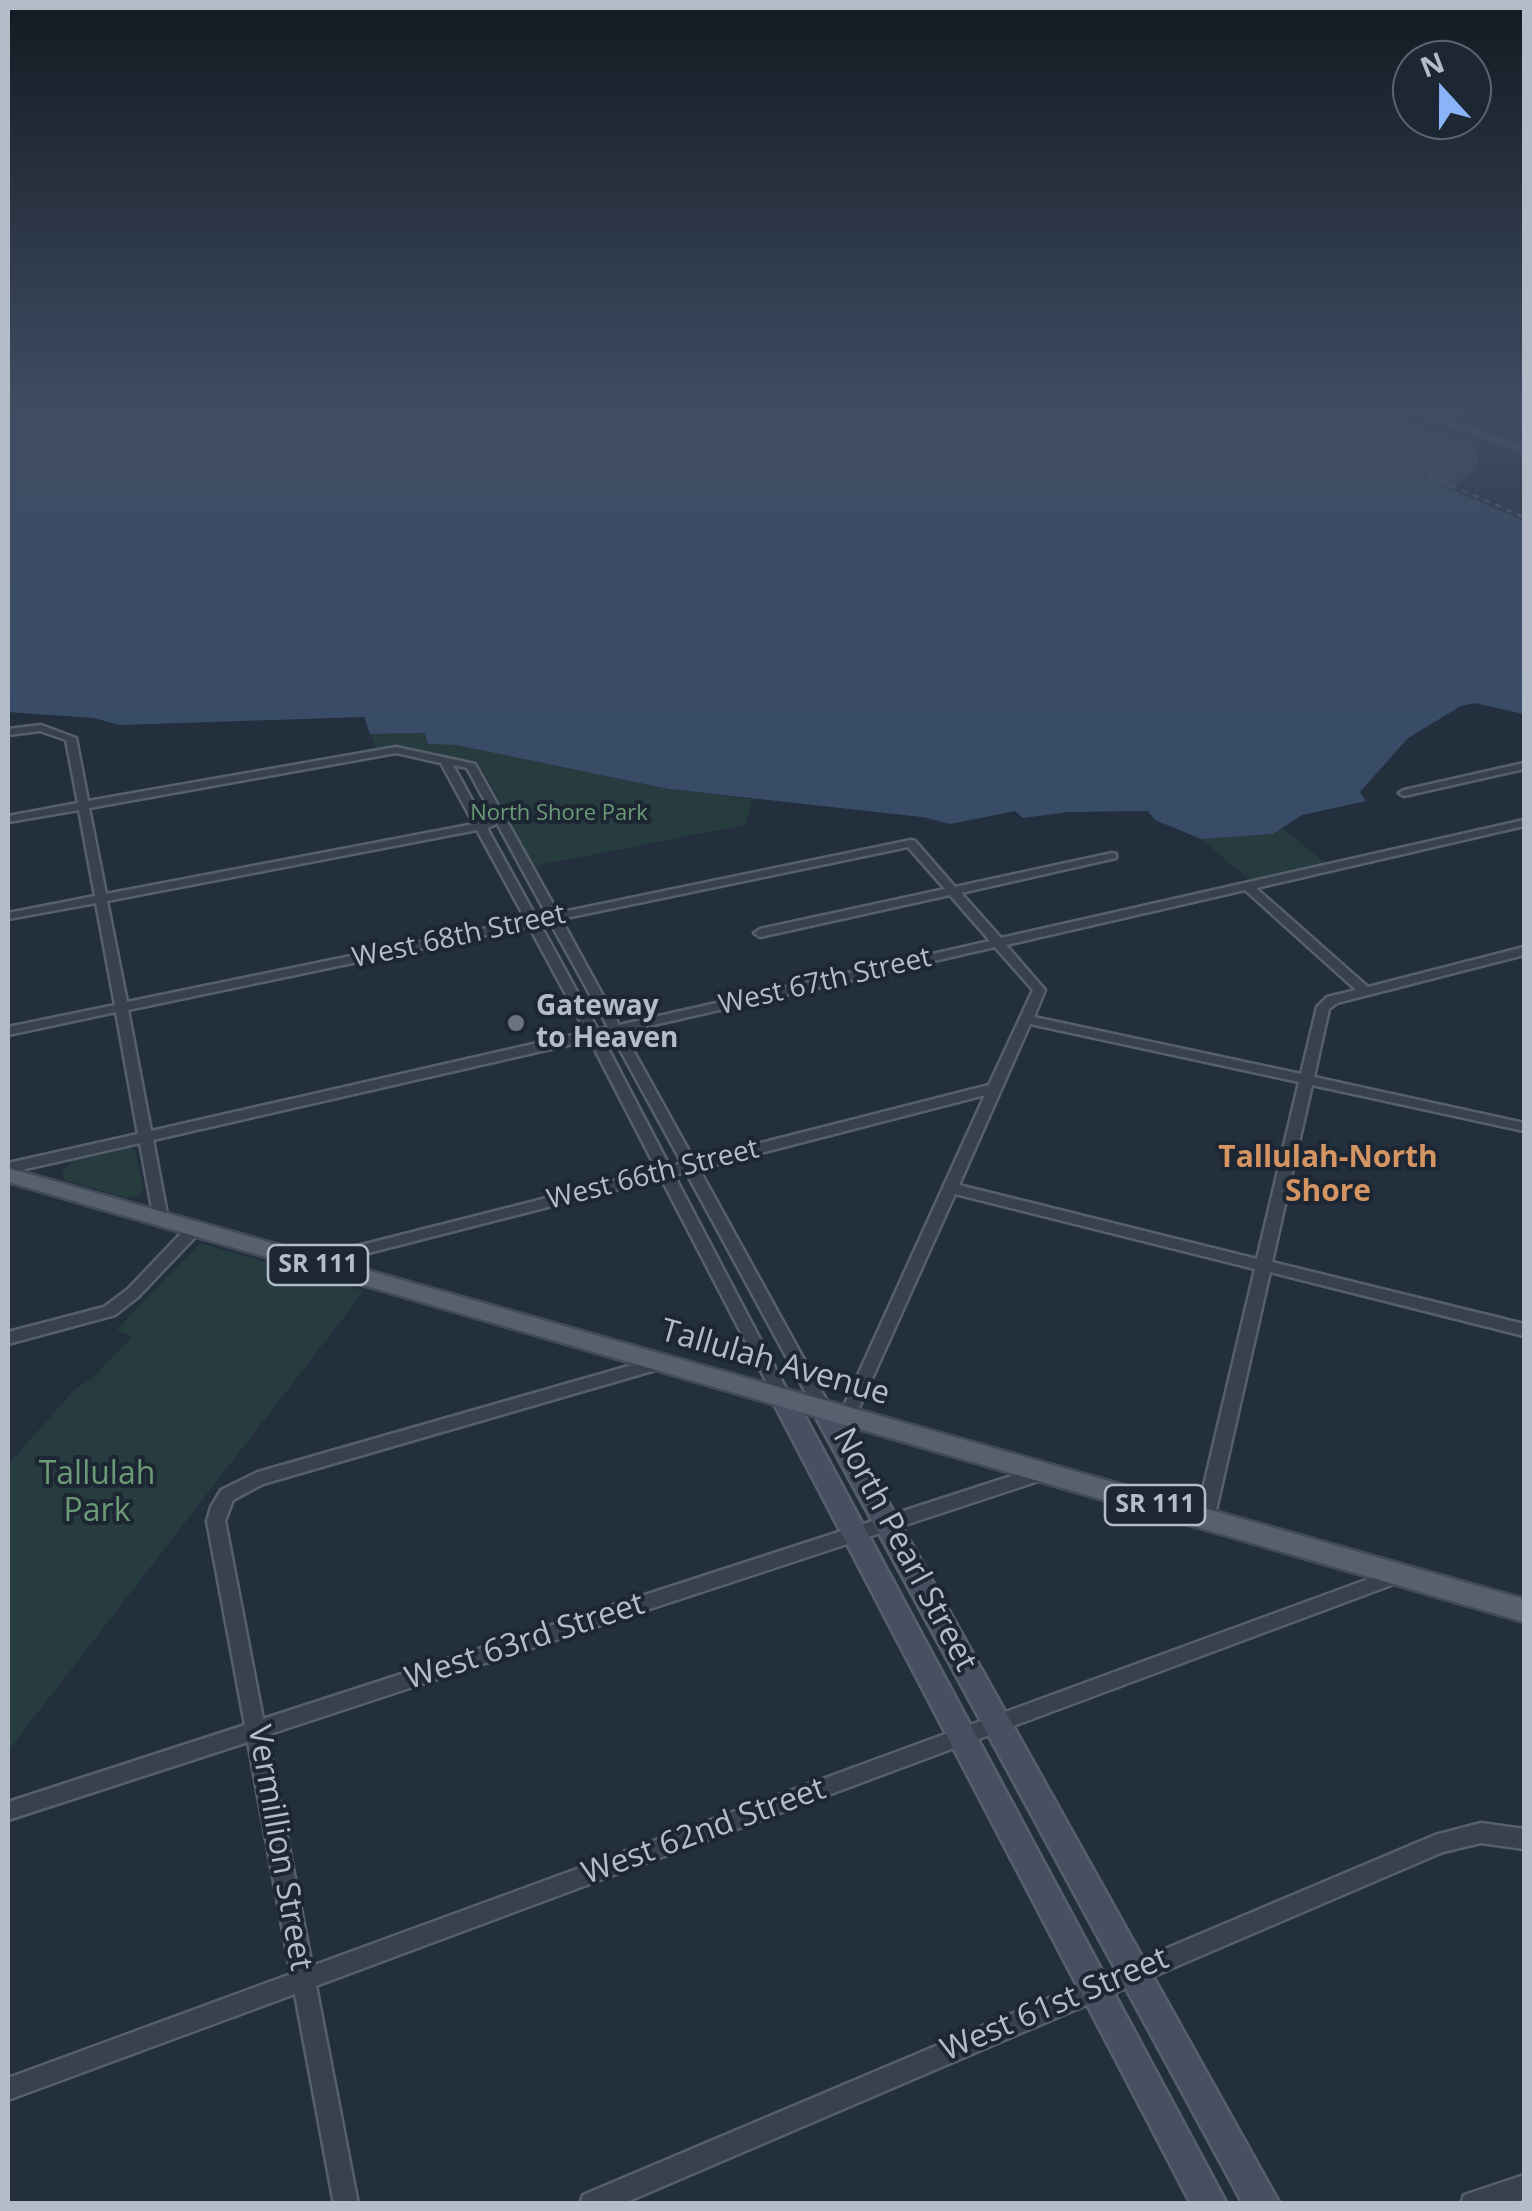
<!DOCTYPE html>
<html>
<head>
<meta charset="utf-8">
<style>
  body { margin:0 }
  #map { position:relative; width:1532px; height:2211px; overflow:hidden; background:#242f3e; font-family:"Open Sans",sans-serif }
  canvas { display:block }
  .frame { position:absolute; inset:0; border:10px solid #b4bcc9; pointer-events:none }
  .north { position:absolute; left:1392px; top:40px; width:100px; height:100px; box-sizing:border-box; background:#1d2633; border:2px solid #59626f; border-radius:50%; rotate:339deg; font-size:28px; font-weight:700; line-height:40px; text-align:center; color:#b4bcc9 }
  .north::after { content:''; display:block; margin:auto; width:35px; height:45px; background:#8ab4f8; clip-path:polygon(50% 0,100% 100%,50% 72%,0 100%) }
</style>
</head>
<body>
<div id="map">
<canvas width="1532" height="2211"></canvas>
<div class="frame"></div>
<div class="north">N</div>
</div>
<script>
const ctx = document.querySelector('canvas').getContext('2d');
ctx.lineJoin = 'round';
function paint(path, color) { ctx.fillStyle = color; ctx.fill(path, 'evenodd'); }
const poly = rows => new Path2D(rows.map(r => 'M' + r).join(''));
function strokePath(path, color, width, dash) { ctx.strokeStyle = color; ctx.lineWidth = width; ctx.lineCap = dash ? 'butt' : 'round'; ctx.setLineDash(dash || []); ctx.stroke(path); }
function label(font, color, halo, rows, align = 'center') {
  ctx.font = font + ' "Open Sans",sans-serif'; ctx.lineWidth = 8; ctx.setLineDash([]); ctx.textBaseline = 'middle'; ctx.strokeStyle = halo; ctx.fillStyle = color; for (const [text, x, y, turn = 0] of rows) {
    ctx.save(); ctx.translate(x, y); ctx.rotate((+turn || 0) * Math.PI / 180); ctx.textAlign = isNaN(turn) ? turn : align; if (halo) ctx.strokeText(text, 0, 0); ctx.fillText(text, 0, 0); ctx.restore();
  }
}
const green = poly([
  [426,733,428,744,456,745,669,789,753,799,745,825,534,866,478,762,410,748,377,750,370,734],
  [1283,829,1325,863,1250,880,1201,839,1273,834],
  [131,1148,135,1151,144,1190,138,1196,127,1198,65,1180,62,1173,72,1161],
  [200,1243,364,1291,8,1751,8,1465,75,1389,92,1379,132,1337,117,1330]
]);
const water = poly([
  [8,409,849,409,914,414,930,409,1466,409,1457,415,1488,439,1472,450,1479,456,1474,470,1451,489,1524,521,1524,714,1475,703,1461,706,1408,738,1360,792,1366,801,1302,815,1273,834,1201,839,1155,820,1148,811,1069,812,1023,818,1015,811,950,824,922,817,669,789,456,745,428,744,425,733,370,734,364,717,119,725,94,718,8,712]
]);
const pier = poly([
  [1371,409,1385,409,1489,440,1395,409,1430,409,1475,423,1493,439,1487,444]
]);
const street = poly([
  [41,725,76,738,88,801,396,747,475,764,558,913,911,840,915,841,955,887,1112,853,1116,854,1116,858,961,893,1001,938,1524,820,1524,826,1256,888,1368,987,1524,947,1524,955,1337,1003,1329,1009,1314,1077,1524,1123,1524,1131,1312,1085,1272,1262,1524,1324,1524,1336,1270,1272,1214,1519,1211,1524,1205,1526,1199,1524,1196,1519,1255,1269,955,1194,854,1419,852,1424,846,1425,840,1424,838,1419,985,1095,699,1169,833,1412,831,1417,825,1418,819,1417,686,1172,674,1175,792,1400,790,1404,784,1406,778,1404,661,1178,310,1268,305,1267,302,1263,305,1259,310,1258,657,1170,590,1040,153,1140,168,1219,166,1223,161,1224,156,1223,154,1219,140,1143,8,1173,8,1163,138,1134,116,1012,8,1035,8,1027,115,1005,96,903,8,919,8,913,95,896,79,810,8,822,8,816,78,803,66,740,40,731,8,735,8,729,41,725],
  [396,753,441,763,474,824,106,894,89,808,396,753],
  [453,765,467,768,547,915,536,917,487,828,497,824,491,821,484,822,453,765],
  [477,830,526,920,127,1002,107,901,477,830],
  [908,847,945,889,760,929,754,933,760,937,950,895,990,941,619,1025,561,919,908,847],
  [1245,890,1356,990,1327,997,1317,1007,1301,1074,1034,1017,1045,990,1006,945,1245,890],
  [550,922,608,1027,598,1030,540,924,550,922],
  [529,926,586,1032,151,1131,128,1010,529,926],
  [995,947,1033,990,989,1085,694,1160,623,1032,995,947],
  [1030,1024,1299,1082,1257,1259,959,1185,1030,1024],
  [612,1035,682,1163,670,1167,602,1037,612,1035],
  [1524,763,1524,769,1404,796,1399,793,1404,790,1524,763],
  [194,1224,199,1225,201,1229,199,1233,138,1297,115,1315,8,1344,8,1332,104,1307,128,1289,189,1225,194,1224],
  [660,1357,666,1359,668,1363,666,1367,263,1484,233,1500,225,1521,263,1719,1042,1466,1048,1468,1051,1473,1048,1478,267,1735,312,1966,1393,1570,1399,1567,1405,1570,1408,1575,1405,1580,316,1986,358,2204,334,2204,295,1994,8,2100,8,2078,291,1974,248,1742,8,1820,8,1802,245,1725,207,1521,211,1507,221,1490,258,1472,660,1357],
  [1481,1823,1524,1829,1524,1849,1481,1843,1443,1852,622,2204,580,2204,583,2195,1435,1835,1481,1823],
  [1524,2175,1524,2199,1511,2204,1461,2204,1464,2195,1524,2175]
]);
const secondary = poly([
  [784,1391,793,1394,1227,2204,1191,2204,772,1400,775,1394,784,1391],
  [825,1403,834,1405,1280,2204,1243,2204,813,1412,816,1405,825,1403]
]);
const primary = poly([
  [1400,409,1415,409,1524,446,1524,452,1400,409],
  [8,1168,1524,1599,1524,1622,8,1182,8,1168]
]);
const rail = poly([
  [1275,409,1524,517]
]);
const markers = [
  [516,1023,10,"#6b7280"]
];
const farParknames = [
  ["North Shore Park",559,814]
];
const shields = [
  [318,1265,100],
  [1155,1505,100]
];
const shieldNames = [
  ["SR 111",318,1265],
  ["SR 111",1155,1505]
];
const streetNames = [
  ["West 68th Street",459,937,-12],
  ["West 67th Street",825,982,-13],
  ["West 66th Street",653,1175,-14]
];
const poiNames = [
  ["Gateway",536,1007],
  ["to Heaven",536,1039]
];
const neighbourhoodNames = [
  ["Tallulah-North",1328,1158],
  ["Shore",1328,1192]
];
const nearStreetnames = [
  ["Tallulah Avenue",775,1363,16],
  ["North Pearl Street",904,1550,62],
  ["West 63rd Street",525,1642,-18],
  ["West 62nd Street",704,1832,-20],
  ["Vermillion Street",279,1848,80],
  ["West 61st Street",1055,2005,-23]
];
const nearParknames = [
  ["Tallulah",97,1475],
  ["Park",97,1512]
];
paint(green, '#263c3f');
paint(water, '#394c67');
paint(pier, '#242f3e');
strokePath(street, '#565f6c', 5);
strokePath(secondary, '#565f6c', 5);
strokePath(primary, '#414a57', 5);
paint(street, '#38414e');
paint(secondary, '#465061');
paint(primary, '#56606e');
strokePath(rail, '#5a6575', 2.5, [6, 6]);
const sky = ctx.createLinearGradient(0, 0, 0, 719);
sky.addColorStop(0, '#141a22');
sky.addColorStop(0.57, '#3f4d63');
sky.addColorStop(1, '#3f4d6300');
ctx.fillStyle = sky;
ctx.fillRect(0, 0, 1532, 719);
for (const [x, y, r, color] of markers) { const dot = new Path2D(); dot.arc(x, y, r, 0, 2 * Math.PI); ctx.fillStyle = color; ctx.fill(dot); strokePath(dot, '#1d2633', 4); }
label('22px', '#6b9a76', '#1d2633', farParknames);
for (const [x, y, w] of shields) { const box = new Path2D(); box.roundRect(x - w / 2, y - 20, w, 40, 8); ctx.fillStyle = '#1d2633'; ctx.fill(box); strokePath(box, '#b4bcc9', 2.5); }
label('bold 25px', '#b4bcc9', null, shieldNames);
label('28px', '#b4bcc9', '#1d2633', streetNames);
label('bold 28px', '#b4bcc9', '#1d2633', poiNames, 'left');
label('bold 30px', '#d59563', '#1d2633', neighbourhoodNames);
label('32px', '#b4bcc9', '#1d2633', nearStreetnames);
label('32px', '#6b9a76', '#1d2633', nearParknames);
</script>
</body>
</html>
